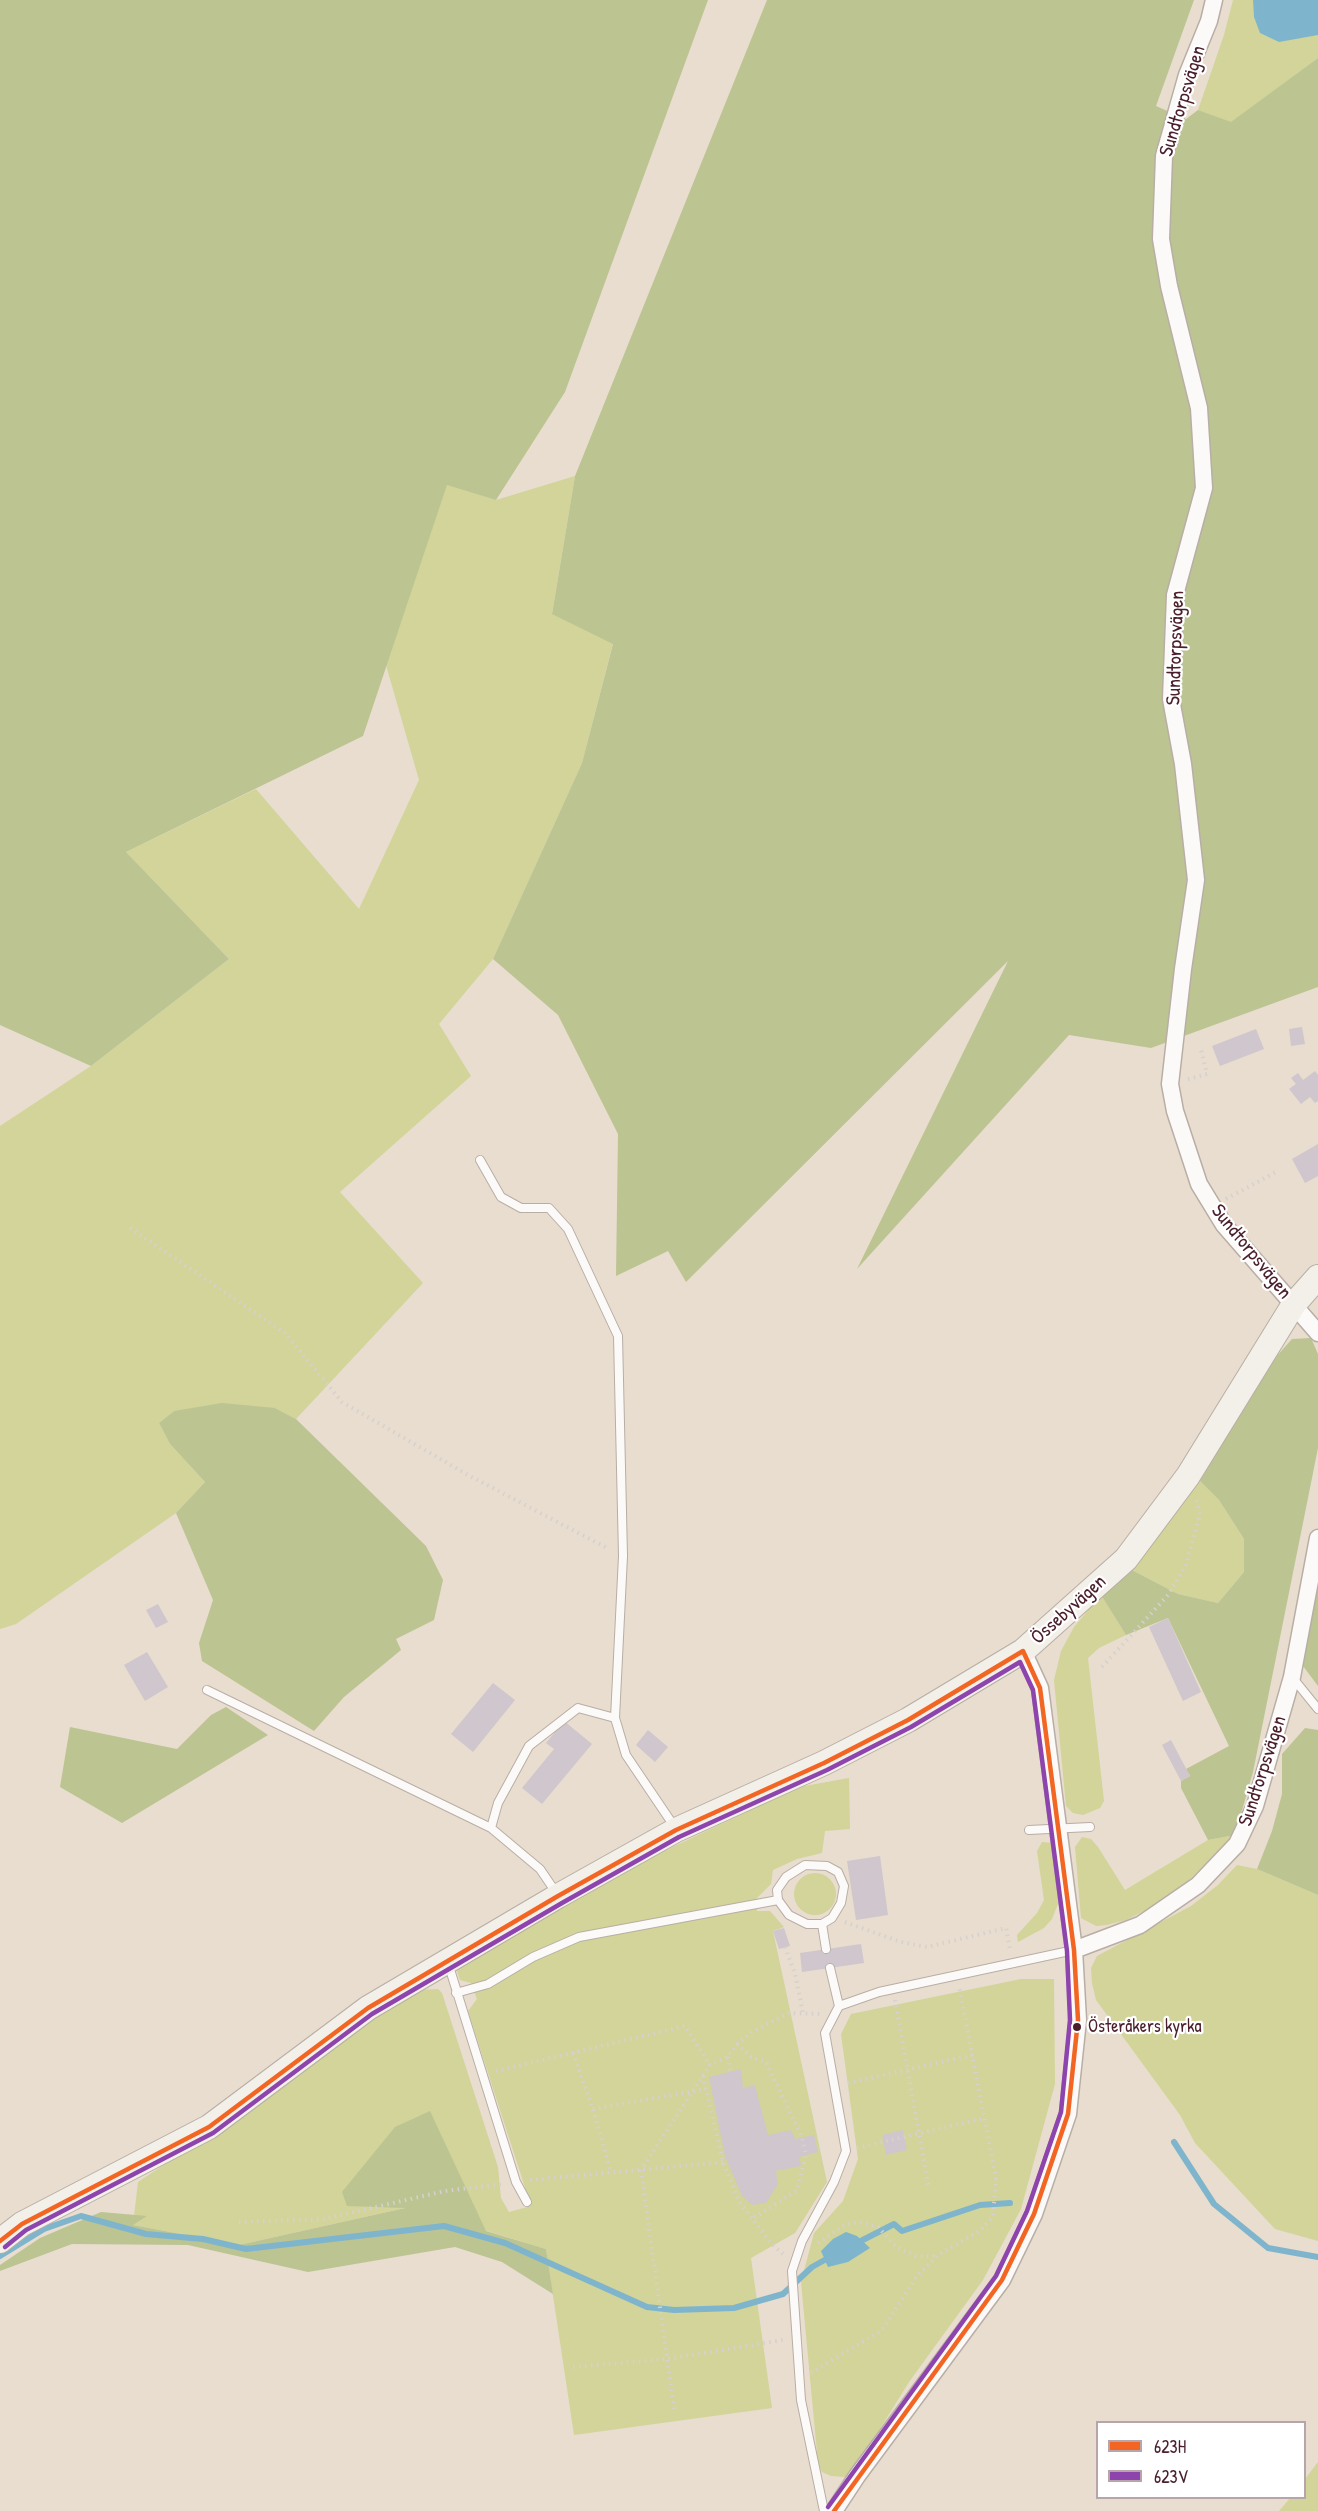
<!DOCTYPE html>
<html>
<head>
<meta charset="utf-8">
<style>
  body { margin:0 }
  #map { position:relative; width:1318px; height:2511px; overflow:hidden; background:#e8ddce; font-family:"Patrick Hand",sans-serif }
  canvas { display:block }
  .legend { position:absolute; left:1096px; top:2421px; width:210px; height:78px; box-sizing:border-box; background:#fff; border:2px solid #b7a5aa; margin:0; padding:8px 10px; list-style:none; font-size:18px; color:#4a1f2b }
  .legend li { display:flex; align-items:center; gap:12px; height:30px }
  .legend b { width:30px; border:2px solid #b7a5aa }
</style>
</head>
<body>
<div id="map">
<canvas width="1318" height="2511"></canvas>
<ul class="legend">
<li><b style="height:8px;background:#f26522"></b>623H</li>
<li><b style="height:8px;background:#8e44ad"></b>623V</li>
</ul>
</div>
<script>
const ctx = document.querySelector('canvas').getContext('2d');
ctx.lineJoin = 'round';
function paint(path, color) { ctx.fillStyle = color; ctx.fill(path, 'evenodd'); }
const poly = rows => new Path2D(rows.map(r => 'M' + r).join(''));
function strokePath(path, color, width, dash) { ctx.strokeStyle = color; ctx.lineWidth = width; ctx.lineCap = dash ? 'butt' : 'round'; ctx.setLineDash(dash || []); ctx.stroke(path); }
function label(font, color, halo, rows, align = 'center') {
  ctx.font = font + ' "Patrick Hand",sans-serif'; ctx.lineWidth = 4.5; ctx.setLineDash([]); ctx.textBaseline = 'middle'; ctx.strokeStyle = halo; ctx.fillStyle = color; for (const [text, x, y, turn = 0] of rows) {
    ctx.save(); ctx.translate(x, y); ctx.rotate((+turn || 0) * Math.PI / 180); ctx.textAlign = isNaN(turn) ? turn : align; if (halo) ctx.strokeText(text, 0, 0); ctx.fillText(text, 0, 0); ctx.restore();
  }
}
const green = poly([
  [1233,0,1318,0,1318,58,1231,123,1198,110,1224,35],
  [575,476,552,613,613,643,582,763,493,959,439,1024,471,1076,340,1192,423,1283,296,1419,275,1408,174,1411,159,1423,170,1444,205,1482,176,1513,16,1624,0,1629,0,1126,91,1066,229,959,126,852,256,789,359,909,419,780,386,665,447,484,496,500],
  [1200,1481,1219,1500,1244,1539,1244,1572,1218,1603,1178,1594,1128,1568],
  [1101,1595,1126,1635,1099,1648,1088,1658,1104,1801,1100,1808,1083,1815,1073,1813,1066,1806,1054,1680,1061,1651,1074,1627],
  [849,1778,850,1829,825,1831,822,1853,797,1859,773,1870,771,1884,757,1898,757,1911,770,1911,784,1927,773,1931,827,2182,795,2233,751,2258,772,2408,574,2435,546,2249,409,2207,239,2245,133,2225,138,2182,194,2145,369,2015,417,1990,438,1989,442,1993,498,2167,501,2198,509,2212,531,2206,468,2011,477,1999,471,1983,460,1980,457,1971,465,1958,639,1863,799,1787],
  [1235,1835,1185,1884,1144,1911,1126,1920,1107,1925,1096,1926,1081,1918,1075,1847,1082,1837,1091,1839,1098,1847,1125,1890,1208,1840],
  [1042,1842,1054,1843,1059,1901,1052,1919,1044,1928,1018,1942,1017,1935,1037,1913,1044,1900,1037,1851],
  [1237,1865,1257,1869,1318,1895,1318,2241,1275,2229,1195,2143,1180,2115,1096,2000,1092,1983,1091,1968,1097,1956,1191,1906,1218,1885],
  '794 1894a21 21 0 1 1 42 0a21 21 0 1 1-42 0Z',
  [1021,1979,1054,1979,1055,2084,1021,2209,983,2280,909,2382,865,2453,845,2477,831,2476,822,2472,818,2463,801,2282,814,2233,843,2201,858,2159,841,2034,851,2014],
  [1318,2462,1318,2511,1279,2511,1290,2498,1304,2498,1305,2479]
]);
const forest = poly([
  [0,0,708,0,565,392,496,500,447,485,363,736,126,852,229,959,91,1066,0,1025],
  [767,0,1194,0,1156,106,1186,119,1198,110,1231,122,1318,58,1318,987,1151,1048,1069,1035,857,1269,1008,961,686,1282,668,1251,616,1276,618,1134,558,1015,493,959,582,763,613,644,552,614,575,476],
  [1311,1338,1318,1354,1318,1448,1253,1772,1235,1835,1208,1840,1181,1788,1181,1781,1190,1776,1186,1769,1229,1746,1168,1618,1126,1635,1101,1595,1128,1568,1178,1594,1218,1603,1244,1572,1244,1539,1219,1500,1200,1481,1266,1368,1292,1339],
  [222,1403,275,1408,296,1419,426,1546,443,1580,434,1620,396,1639,401,1650,344,1697,314,1731,202,1661,199,1643,213,1600,176,1513,205,1482,170,1444,159,1423,174,1411],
  [1318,1584,1318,1686,1300,1662],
  [226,1707,268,1735,122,1823,60,1787,70,1727,177,1749,211,1715],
  [1305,1728,1318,1730,1318,1895,1257,1869,1272,1831,1282,1794,1282,1754],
  [430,2111,486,2231,546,2249,553,2294,502,2262,455,2247,308,2272,188,2245,72,2244,0,2271,0,2265,40,2238,101,2212,147,2216,133,2225,239,2245,405,2208,347,2206,342,2192,395,2127]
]);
const water = poly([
  [1253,0,1318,0,1318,35,1279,42,1260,33,1254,17],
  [846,2232,857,2236,870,2248,848,2262,828,2267,821,2251,833,2239]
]);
const stream = poly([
  [1174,2142,1214,2204,1268,2248,1318,2257],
  [855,2244,894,2224,902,2231,980,2205,1010,2203],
  [0,2256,44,2229,81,2216,146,2234,203,2239,246,2249,444,2226,505,2243,647,2307,674,2310,734,2308,783,2294,812,2267,830,2257]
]);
const building = poly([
  [1302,1027,1305,1044,1291,1046,1289,1029],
  [1256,1029,1264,1049,1220,1066,1212,1046],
  [1315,1071,1318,1075,1318,1101,1315,1103,1310,1097,1301,1104,1289,1089,1296,1084,1291,1078,1298,1073,1303,1080],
  [1318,1144,1318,1176,1305,1183,1292,1159],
  [158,1604,168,1622,156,1628,146,1610],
  [1168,1618,1201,1692,1183,1701,1149,1627],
  [147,1652,168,1687,145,1701,124,1665],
  [493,1683,515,1700,473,1752,451,1734],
  [564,1721,592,1744,542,1804,522,1788,554,1749,546,1743],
  [648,1730,668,1747,655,1762,636,1745],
  [1171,1740,1190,1776,1181,1781,1162,1745],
  [880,1856,888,1915,856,1920,847,1861],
  [784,1928,790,1946,779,1949,773,1931],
  [861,1944,864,1963,802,1972,800,1953],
  [741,2069,743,2088,755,2085,768,2135,791,2130,795,2139,814,2135,818,2152,799,2157,801,2166,776,2171,778,2184,766,2203,752,2205,742,2196,725,2156,709,2077],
  [903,2130,907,2150,886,2155,882,2135]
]);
const path = poly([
  [1188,1079,1207,1074,1201,1050],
  [1226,1199,1276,1172],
  [130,1228,285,1333,342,1402,468,1475,609,1549],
  [1102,1667,1168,1595,1186,1565,1200,1514,1196,1499],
  [845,1922,901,1942,927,1947,1006,1928,1010,1950],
  [785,1947,795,1974,803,2013],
  [895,2000,929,2189],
  [737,2044,751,2057,766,2062,802,2137,806,2155,797,2190,752,2219],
  [573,2053,593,2109,611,2172],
  [728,2057,730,2071],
  [496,2071,685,2026,710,2065],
  [703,2076,723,2162,740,2203,773,2245,783,2254],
  [848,2083,973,2055],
  [593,2109,706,2089],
  [857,2148,985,2118],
  [530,2180,723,2162],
  [239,2222,324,2219,445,2191,504,2184],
  [818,2243,845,2225,859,2222,878,2227,896,2247,916,2256,936,2256],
  [573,2367,667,2359,783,2340],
  [811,2373,882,2330,918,2275,938,2255,981,2230,993,2216,996,2178,959,1986],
  [674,2409,641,2170,710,2065,728,2057,737,2044,752,2032,789,2013,820,2014]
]);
const lane = poly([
  [480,1160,501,1197,521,1208,549,1208,568,1229,618,1336,623,1556,615,1718,626,1755,676,1829],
  [1292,1677,1318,1709],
  [207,1690,491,1828,540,1869,557,1894],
  [491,1828,498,1803,529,1746,578,1708,615,1718],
  [1029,1830,1090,1827],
  [822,1924,826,1949],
  [448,1963,516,2182,527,2202],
  [830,1968,839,2006],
  [456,1993,488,1984,533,1957,579,1937,778,1900,789,1915,807,1924,822,1924,832,1918,841,1903,844,1886,838,1872,827,1866,805,1865,786,1877,777,1890,778,1900],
  [824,2511,801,2400,792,2271,802,2241,834,2182,846,2151,825,2033,839,2006,879,1992,1074,1950]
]);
const street = poly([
  [1214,0,1209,21,1187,75,1164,156,1161,239,1169,286,1199,408,1204,488,1175,595,1171,699,1183,764,1196,880,1183,969,1170,1084,1175,1111,1199,1184,1224,1225,1318,1333],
  [1074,1950,1140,1925,1198,1885,1237,1844,1255,1806,1292,1677,1318,1538],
  [834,2511,857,2476,1002,2280,1034,2214,1068,2114,1078,2020,1074,1950,1040,1688,1023,1651]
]);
const secondary = poly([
  [0,2241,22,2224,209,2127,368,2008,558,1896,676,1830,824,1763,908,1720,1023,1651,1126,1559,1188,1476,1294,1304,1318,1277]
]);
const bus1 = poly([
  [0,2241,22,2224,209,2127,368,2008,558,1896,676,1830,824,1763,908,1720,1023,1651,1040,1688,1074,1950,1078,2020,1068,2114,1034,2214,1002,2280,834,2511]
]);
const bus2 = poly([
  [5,2247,26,2230,213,2133,372,2014,562,1903,679,1837,827,1770,911,1727,1020,1662,1033,1690,1067,1951,1070,2020,1061,2112,1027,2211,996,2276,828,2507]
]);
const markers = [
  [1077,2027,5,"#4a1f2b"]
];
const busNames = [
  ["Österåkers kyrka",1088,2027]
];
const streetNames = [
  ["Sundtorpsvägen",1183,101,-73],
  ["Sundtorpsvägen",1176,648,-88],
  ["Sundtorpsvägen",1251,1252,51],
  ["Össebyvägen",1069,1610,-42],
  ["Sundtorpsvägen",1263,1771,-72]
];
paint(green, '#d2d499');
paint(forest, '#bcc492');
paint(water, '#7eb5cd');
strokePath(stream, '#7eb5cd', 6);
paint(building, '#d0c6cd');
strokePath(lane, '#b8aea5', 10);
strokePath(street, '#b8aea5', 19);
strokePath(secondary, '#b8aea5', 26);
strokePath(path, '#d6d1ce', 4, [1.5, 4.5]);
strokePath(lane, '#fcfaf8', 8);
strokePath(street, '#fcfaf8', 16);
strokePath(secondary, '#f3f0e9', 24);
strokePath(bus1, '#f26522', 4.5);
strokePath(bus2, '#8e44ad', 4.5);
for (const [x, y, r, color] of markers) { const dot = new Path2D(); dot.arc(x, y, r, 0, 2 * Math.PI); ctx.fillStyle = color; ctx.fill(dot); strokePath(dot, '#fff', 2); }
label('18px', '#4a1f2b', '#fff', busNames, 'left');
label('20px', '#4a1f2b', '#fff', streetNames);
</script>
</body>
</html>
